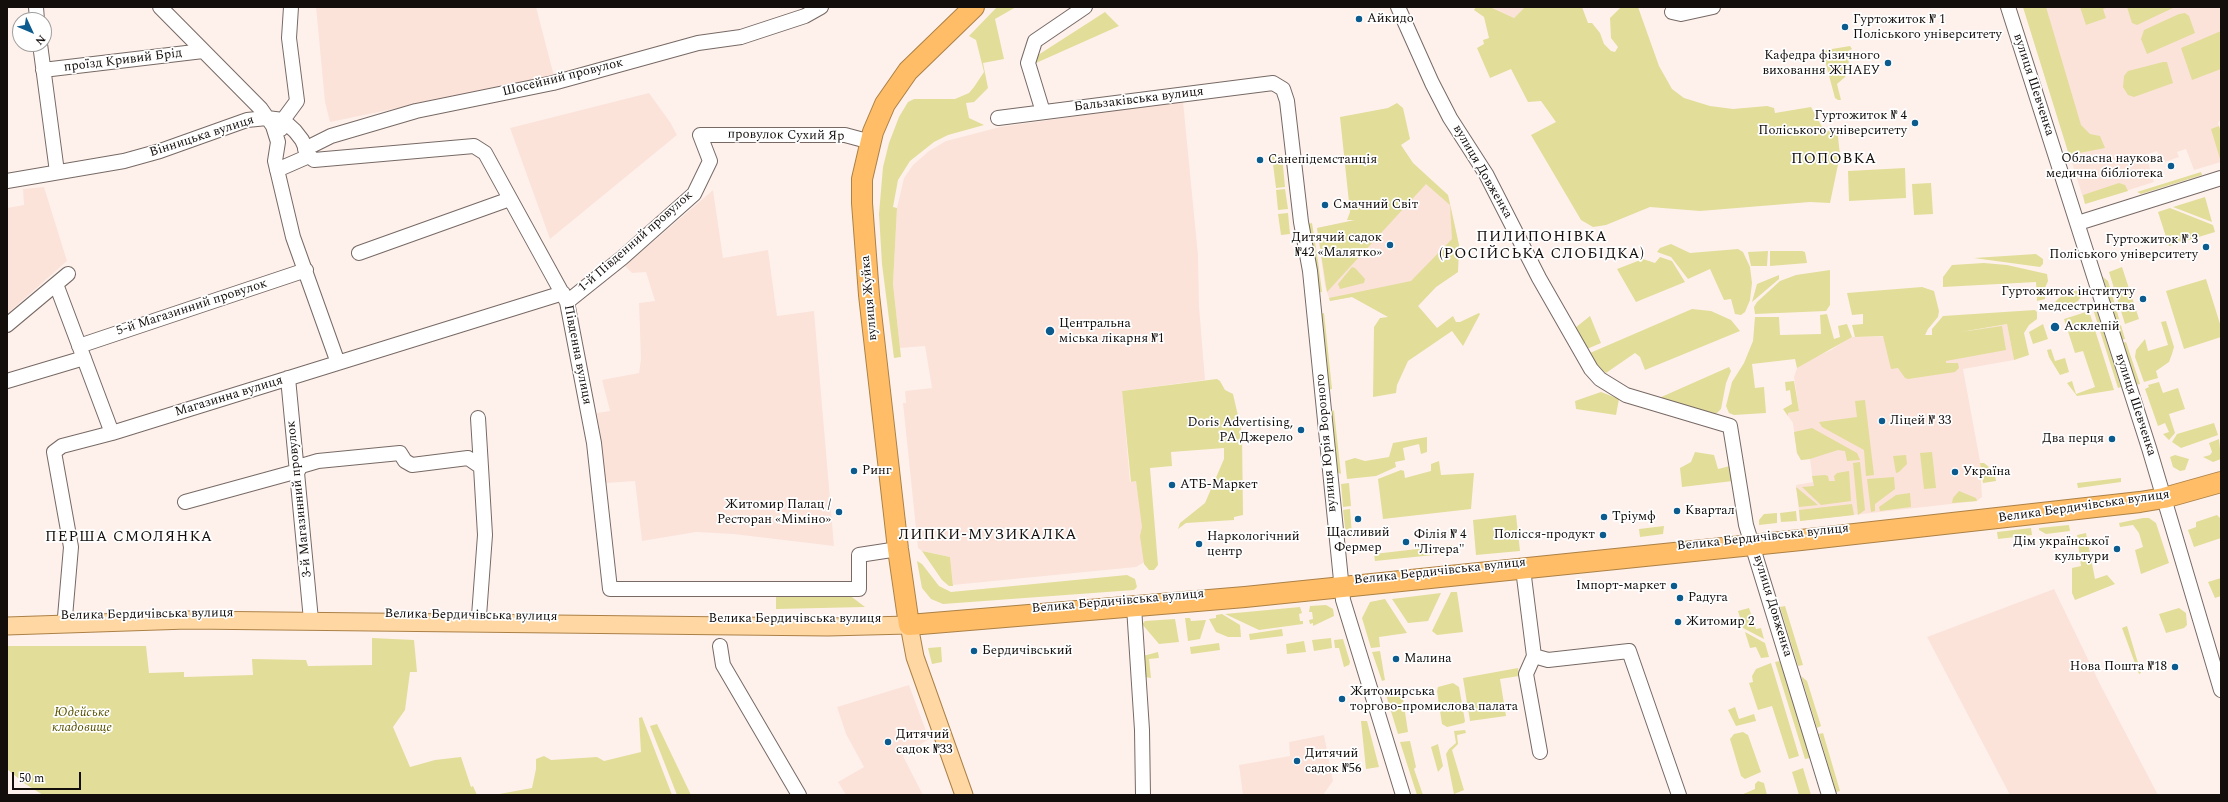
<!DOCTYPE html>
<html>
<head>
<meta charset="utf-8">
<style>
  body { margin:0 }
  #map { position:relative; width:2228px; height:802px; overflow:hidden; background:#fef1ec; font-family:Spectral,serif }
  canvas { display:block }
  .frame { position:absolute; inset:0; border:8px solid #130e0c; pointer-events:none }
  .north { position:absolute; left:12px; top:12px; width:40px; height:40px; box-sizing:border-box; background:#fff; border:1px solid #a19f9e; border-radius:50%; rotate:134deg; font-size:11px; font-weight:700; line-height:16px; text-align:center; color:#130e0c }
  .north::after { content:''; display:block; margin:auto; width:14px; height:18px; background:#0b5b8e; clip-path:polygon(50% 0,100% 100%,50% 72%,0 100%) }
  .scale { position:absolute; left:12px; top:772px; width:69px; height:18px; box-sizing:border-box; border:2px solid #130e0c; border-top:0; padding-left:5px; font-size:12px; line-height:14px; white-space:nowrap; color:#130e0c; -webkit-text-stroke:3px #fff; paint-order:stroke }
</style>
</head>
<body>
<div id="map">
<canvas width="2228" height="802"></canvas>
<div class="frame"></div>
<div class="north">N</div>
<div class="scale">50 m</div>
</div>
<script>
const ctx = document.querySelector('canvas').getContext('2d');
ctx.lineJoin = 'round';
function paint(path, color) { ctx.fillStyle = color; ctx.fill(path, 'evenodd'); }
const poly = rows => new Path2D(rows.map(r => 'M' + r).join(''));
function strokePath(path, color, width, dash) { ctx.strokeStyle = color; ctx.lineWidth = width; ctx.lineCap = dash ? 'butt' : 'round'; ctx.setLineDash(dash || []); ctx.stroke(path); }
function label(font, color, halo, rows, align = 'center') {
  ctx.font = font + ' Spectral,serif'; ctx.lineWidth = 3.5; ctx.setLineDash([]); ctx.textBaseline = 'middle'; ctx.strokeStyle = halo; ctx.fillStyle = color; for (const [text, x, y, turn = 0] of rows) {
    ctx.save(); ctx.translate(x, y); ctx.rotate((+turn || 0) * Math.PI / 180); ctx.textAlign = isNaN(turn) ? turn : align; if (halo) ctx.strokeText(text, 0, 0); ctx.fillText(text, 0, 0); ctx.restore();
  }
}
const built = poly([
  [316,7,536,7,554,76,330,122,325,102],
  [1490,7,1525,7,1514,18],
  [2023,7,2221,7,2221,119,2218,123,2221,133,2221,162,2194,170,2186,149,2177,152,2179,157,2162,163,2157,151,2146,155,2154,182,2085,204],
  [649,93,670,122,677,135,550,239,510,128],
  [1183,101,1198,255,1199,306,1205,380,1122,391,1130,482,1136,481,1148,560,1136,567,953,585,950,557,922,551,918,548,903,403,906,403,905,391,932,388,925,346,900,348,893,284,897,208,904,178,913,165,929,151,946,141,1000,127],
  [1385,123,1413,163,1448,195,1459,245,1458,272,1436,287,1418,306,1443,335,1389,317,1352,297,1330,301,1325,286,1317,228,1360,219],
  [44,187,67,261,7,314,7,208,24,205,23,189],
  [713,190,723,258,768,250,777,316,814,311,834,546,733,534,696,532,642,541,635,481,606,483,597,413,610,411,602,380,639,373,641,359,639,303,655,301,646,272,632,273,625,266],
  [2007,324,2014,360,1963,369,1980,461,1982,497,1977,501,1800,521,1796,485,1813,482,1810,459,1801,460,1797,453,1793,423,1788,416,1788,413,1799,411,1794,377,1797,368,1813,358,1831,350,1850,337,1945,335],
  [2054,589,2101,686,2158,795,2010,795,1927,637],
  [909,685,929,739,903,756,923,795,846,795,838,782,864,767,846,734,837,707],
  [1324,735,1333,781,1323,795,1243,795,1239,765,1290,756,1289,742]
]);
const green = poly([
  [997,7,1016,7,995,19,1004,59,983,63,988,88,974,102,966,103,969,118,984,125,948,135,934,142,910,161,898,180,893,207,897,208,893,284,901,357,894,358,882,264,879,214,883,167,889,143,899,117,908,102,914,99,955,99,969,93,974,87,984,72,976,40,969,36],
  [1476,7,1490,7,1514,18,1525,7,1582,7,1588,23,1592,23,1600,33,1604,44,1611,51,1615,52,1618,47,1611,38,1610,18,1621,7,1638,7,1659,66,1672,89,1684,98,1710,106,1733,109,1767,106,1774,108,1775,113,1811,107,1825,132,1837,128,1840,155,1830,203,1810,202,1700,211,1650,207,1606,225,1593,227,1581,220,1531,135,1556,122,1541,101,1528,102,1511,69,1490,78,1477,48,1484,44,1483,40,1489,38,1484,17,1474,10],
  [2023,7,2046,7,2081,125,2090,134,2100,136,2105,148,2069,155],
  [2080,7,2109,7,2103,9,2106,18,2086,25],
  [2127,7,2175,7,2137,25,2132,23],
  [1105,12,1119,26,1036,63,1035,57],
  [2185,13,2189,16,2195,33,2147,54,2141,39,2144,30,2179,14],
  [2221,31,2221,69,2192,80,2181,48],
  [1850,46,1852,49,1848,51,1849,67,1845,77,1837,84,1841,100,1838,100,1835,98,1823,53,1826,50],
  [2163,62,2167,62,2173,83,2134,97,2128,95,2123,87,2124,76,2128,71],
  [1397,103,1403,108,1410,139,1401,145,1413,163,1448,195,1459,245,1458,272,1436,287,1418,306,1437,328,1453,316,1456,322,1460,322,1479,313,1480,314,1463,346,1452,331,1408,361,1397,385,1396,393,1373,397,1374,327,1380,318,1388,317,1352,297,1330,301,1329,298,1411,281,1452,239,1450,205,1426,184,1327,292,1317,228,1355,220,1347,220,1350,212,1340,117,1388,108],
  [2219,126,2221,133,2221,162,2211,129],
  [1282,155,1285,187,1276,188,1272,156],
  [1905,168,1906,198,1849,201,1848,171],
  [2201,172,2202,175,2141,194,2137,192],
  [1931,183,1933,214,1914,215,1912,184],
  [2119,183,2125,185,2128,191,2085,204,2083,195],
  [1285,189,1288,209,1278,210,1276,190],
  [2205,197,2212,222,2173,207],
  [2170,208,2213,225,2215,232,2169,246,2158,212],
  [1288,213,1290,234,1281,235,1278,214],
  [1312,223,1318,261,1322,292,1317,293,1308,224],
  [1671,244,1690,253,1738,249,1743,252,1750,267,1752,283,1750,300,1745,312,1741,315,1735,314,1731,299,1724,300,1710,269,1688,279,1671,257,1657,252,1660,248],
  [1768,251,1767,266,1751,266,1748,252],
  [1770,251,1802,251,1805,252,1807,263,1770,266],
  [2036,254,2043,259,2043,264,2040,267,1974,258],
  [1660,257,1672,261,1685,282,1636,302,1617,269,1643,259,1655,263],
  [1984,263,2007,265,2047,274,2048,281,2045,288,2045,299,2037,301,2036,282,1943,287,1943,277,1952,265],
  [1352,267,1355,268,1365,279,1364,283,1340,289,1338,284],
  [2122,267,2139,319,2125,324,2109,272],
  [1830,270,1830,305,1826,311,1755,314,1754,307,1757,302,1780,281,1796,275],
  [1779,275,1779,279,1752,302,1757,284],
  [2103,277,2108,281,2125,339,2121,340],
  [2206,279,2221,327,2221,337,2184,349,2166,291],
  [1922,287,1934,291,1939,311,1938,317,1928,329,1925,335,1932,335,1932,329,1943,316,2035,310,2037,312,2037,319,2029,325,2024,333,2029,355,2014,360,2007,324,1961,332,2002,326,2006,350,1946,361,1946,363,1958,363,1959,368,1955,372,1908,379,1905,378,1898,368,1891,369,1883,336,1855,337,1852,325,1863,324,1863,314,1852,315,1847,293],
  [2079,290,2082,295,2078,301,2062,309,2056,311,2053,309,2053,304,2059,298,2071,291],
  [2096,308,2121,387,2118,388,2093,309],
  [1692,309,1711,311,1731,320,1740,331,1645,370,1640,357,1635,353,1606,373,1598,367,1590,353],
  [2089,311,2114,390,2077,396,2067,383,2072,381,2076,394,2095,387,2083,351,2075,353,2064,319],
  [1324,313,1332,389,1327,390,1319,314],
  [1827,314,1834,339,1840,337,1838,326,1847,324,1852,337,1797,368,1795,359,1752,364,1755,388,1764,387,1766,413,1734,415,1729,413,1726,406,1732,382,1744,363,1753,341,1755,317,1779,317,1780,335,1821,334,1820,315],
  [1590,316,1601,343,1587,349,1575,328],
  [2166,321,2174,347,2172,354,2169,362,2156,371,2158,378,2144,382,2135,357,2136,350,2145,339,2148,351,2168,345,2161,322],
  [2043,324,2048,339,2033,344,2029,332],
  [2126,342,2140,384,2136,385,2122,343],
  [2051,349,2055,361,2065,358,2069,372,2060,375,2049,357,2047,350],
  [1729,367,1731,371,1726,383,1721,409,1717,413,1714,415,1659,398],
  [1217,379,1220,381,1225,390,1233,394,1242,433,1243,515,1234,517,1234,520,1186,523,1178,529,1180,523,1205,503,1224,459,1224,448,1171,452,1172,466,1150,468,1158,565,1154,570,1149,570,1144,564,1140,536,1142,527,1136,481,1131,482,1122,391],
  [1794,381,1799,411,1788,413,1788,416,1783,409,1792,404,1790,390,1786,391,1785,382],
  [2159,382,2163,393,2178,388,2185,409,2169,414,2175,433,2169,440,2163,434,2169,432,2165,423,2158,426,2145,389,2149,387,2148,385],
  [1601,392,1619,399,1616,415,1576,409,1575,401],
  [1865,400,1874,475,1866,476,1864,450,1822,427,1819,422,1857,417,1855,401],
  [1333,410,1334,411,1341,474,1334,471,1329,414],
  [2214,423,2218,435,2181,448,2172,442,2177,434],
  [1812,428,1857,453,1860,460,1847,461,1845,451,1838,450,1810,459,1801,460,1797,453,1794,432],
  [1427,437,1427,452,1421,454,1419,444,1403,448,1405,460,1395,462,1396,467,1376,476,1347,479,1345,461,1355,458,1365,461,1389,457,1393,443],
  [2219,439,2221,459,2213,462,2203,457,2210,455,2212,452,2209,443],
  [1695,452,1714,455,1718,469,1730,466,1733,481,1682,487,1680,468,1691,462],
  [1932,452,1936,488,1924,489,1920,453],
  [1906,455,1907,464,1899,472,1896,473,1893,456],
  [2175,455,2189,459,2185,470,2180,471,2173,467,2170,457],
  [1439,461,1441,475,1474,473,1471,509,1383,519,1378,479,1401,470,1404,471,1405,478,1431,471,1431,464],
  [1860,462,1865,510,1858,515,1853,463],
  [1980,463,1984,463,1994,471,1996,481,1983,483],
  [1849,471,1851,501,1821,505,1802,487,1814,486,1812,476,1825,475,1828,476,1829,481,1835,481,1834,476,1837,473],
  [1894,477,1895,489,1875,504,1875,511,1871,512,1867,479],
  [2121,478,2121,482,2078,488,2077,483],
  [1349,483,1351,506,1343,507,1341,484],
  [1796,487,1818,505,1799,507],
  [1959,491,1976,498,1977,501,1952,503,1953,498],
  [1910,493,1911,507,1880,511,1879,507,1896,495],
  [1852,504,1854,515,1800,521,1799,510],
  [1350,509,1352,535,1346,535,1343,510],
  [1796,511,1797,521,1781,522,1780,513],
  [1777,513,1777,523,1759,525,1759,520,1764,514],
  [1516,515,1520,551,1476,555,1473,520],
  [2217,515,2221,519,2221,538,2194,547,2188,530,2196,527,2196,522],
  [2143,518,2149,518,2156,523,2169,563,2141,574,2135,550,2143,547,2139,533,2133,525,2120,527,2119,523],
  [2069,525,2070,531,2046,534,2039,530,2039,528],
  [1664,526,1663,534,1640,537,1639,529],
  [2031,528,2032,535,1998,539,1997,532],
  [2086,533,2095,579,2107,575,2115,584,2075,600,2072,593,2072,568,2081,566,2077,535],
  [1452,545,1453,553,1375,561,1374,554],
  [922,551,950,557,953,586,949,586,942,580],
  [917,561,922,564,939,586,951,592,1127,575,1135,579,1137,587,1134,590,943,604,931,599,922,588],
  [2221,578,2221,596,2215,598,2208,582],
  [844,591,865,607,776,609,776,592],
  [1451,592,1457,592,1463,632,1437,635,1432,631],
  [1441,593,1428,621,1408,623,1392,599],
  [1385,599,1407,633,1379,637,1380,647,1371,648,1362,618,1370,602],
  [1326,605,1333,609,1334,616,1313,626,1313,623,1310,624,1309,620,1313,619,1312,612,1309,612,1310,606],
  [1785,606,1803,665,1798,666,1780,607],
  [1300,607,1302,613,1299,614,1300,621,1303,621,1303,624,1259,630,1225,614],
  [1749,608,1756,629,1761,628,1764,639,1743,628,1738,611],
  [2179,608,2186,613,2187,625,2184,628,2166,633,2159,614],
  [1222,614,1240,625,1241,637,1228,637,1216,632,1209,619,1216,618,1216,615],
  [1185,618,1190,618,1191,621,1206,620,1200,639,1188,641],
  [1175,619,1179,642,1159,644,1142,624,1145,621],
  [2127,626,2141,673,2139,674,2122,628],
  [1282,629,1283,636,1250,640,1249,634],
  [1745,632,1765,643,1769,657,1761,658,1756,647,1750,648],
  [372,638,414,640,417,672,410,672,405,710,393,727,410,767,435,760,461,757,471,787,473,786,477,795,43,795,24,783,7,769,7,646,146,646,149,673,184,672,184,677,253,675,252,659,306,660,308,666,372,665],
  [1331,638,1332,648,1314,651,1312,640],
  [1343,639,1350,662,1349,665,1344,667,1339,648,1335,648,1334,640],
  [1304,641,1306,652,1287,654,1286,644],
  [1219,643,1220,650,1191,654,1190,647],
  [941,647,942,662,932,664,928,648],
  [1380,651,1385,680,1382,681,1372,652],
  [1158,652,1159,658,1149,659,1151,678,1145,677,1143,656],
  [1780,661,1810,758,1805,759,1775,662],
  [1771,663,1799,756,1789,759,1772,706,1758,710,1749,683,1753,682,1752,676,1756,669],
  [1518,668,1519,676,1500,679,1506,716,1470,721,1463,678],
  [1801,676,1807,681,1821,726,1817,728],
  [1453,683,1459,687,1465,721,1464,723,1447,727,1442,724,1437,691,1438,687],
  [1402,692,1408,732,1398,734,1386,695],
  [1735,707,1739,719,1754,714,1756,721,1736,726,1728,710],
  [642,717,672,795,494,795,532,788,536,769,536,759,544,756,551,760,597,757,604,761,641,752,639,718],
  [1361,721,1367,721,1379,767,1366,769],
  [657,724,691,795,677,795,650,726],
  [1465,730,1466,733,1457,735,1458,744,1452,750,1464,790,1454,794,1446,754,1449,749,1456,743,1454,731],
  [1743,732,1748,735,1761,772,1745,779,1741,776,1730,739,1734,734],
  [1823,733,1840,791,1836,792,1819,734],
  [1410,741,1416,767,1414,769,1423,795,1417,795,1400,742],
  [1438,744,1443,766,1438,772,1431,747],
  [1803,768,1811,795,1799,795,1792,772],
  [1758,781,1764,783,1767,795,1741,795,1755,789,1755,784]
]);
const minor = poly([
  [36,7,37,20],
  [160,7,261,109,273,126,278,142,275,161,293,237,338,363],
  [1398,7,1432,83,1450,118,1486,174,1539,278,1591,369,1600,379,1626,395,1730,426,1746,525,1829,795],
  [2008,7,2149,448,2221,690],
  [1672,12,1681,14,1713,7],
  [40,44,57,172],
  [43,70,203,51],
  [1043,112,1028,63,1035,41,1085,7],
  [998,118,1273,83,1283,89,1287,101,1301,222,1310,271,1343,600,1403,795],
  [281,129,283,120,297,101,289,38,291,7],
  [305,149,331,136,416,111,553,83,698,43,741,37,805,16,821,7],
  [277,170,309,156],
  [7,181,124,161,160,151,247,120,267,118,283,120,295,131,302,140,309,156,314,160,474,146,485,153,567,302,594,443,610,589,859,589,859,555,898,549],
  [2078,223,2221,178],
  [359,253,510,199],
  [56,284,112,433],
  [567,302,622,258,694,194,710,161,700,135,845,135,871,142],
  [7,325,68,274],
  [79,346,306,270],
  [288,378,311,620],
  [7,381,84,358],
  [478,418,481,467],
  [185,502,298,471,301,466,318,461,400,453,405,461,412,465,468,458,481,467,485,535,479,616],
  [1523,569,1534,656,1526,674,1540,752],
  [1134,607,1142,730,1143,795],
  [65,617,71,547,54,452,62,446,112,433,563,293],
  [720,646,723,665,799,795],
  [1534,656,1548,660,1629,651,1679,795]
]);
const major = poly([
  [7,626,188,620,828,627,909,625,915,657,964,795]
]);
const highway = poly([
  [974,7,908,71,885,104,873,132,862,179,862,203,869,295,898,549,909,625,1245,597,1801,540,2140,502,2164,498,2221,482]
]);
const markers = [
  [1359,19,4,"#0b5b8e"],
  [1845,27,4,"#0b5b8e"],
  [1888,63,4,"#0b5b8e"],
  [1915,123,4,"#0b5b8e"],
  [1260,160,4,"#0b5b8e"],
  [2171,166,4,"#0b5b8e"],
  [1325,205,4,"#0b5b8e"],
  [1390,245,4,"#0b5b8e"],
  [2206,247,4,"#0b5b8e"],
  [2143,299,4,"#0b5b8e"],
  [2055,327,5,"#0b5b8e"],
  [1050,331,5,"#0b5b8e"],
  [1882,421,4,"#0b5b8e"],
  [1301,430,4,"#0b5b8e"],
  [2112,439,4,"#0b5b8e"],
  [854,471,4,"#0b5b8e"],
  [1955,472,4,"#0b5b8e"],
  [1172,485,4,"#0b5b8e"],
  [1677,511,4,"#0b5b8e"],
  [839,512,4,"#0b5b8e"],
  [1604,517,4,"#0b5b8e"],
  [1358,519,4,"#0b5b8e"],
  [1603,535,4,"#0b5b8e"],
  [1406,542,4,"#0b5b8e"],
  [1199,544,4,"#0b5b8e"],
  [2117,549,4,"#0b5b8e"],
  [1674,586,4,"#0b5b8e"],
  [1680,598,4,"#0b5b8e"],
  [1678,622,4,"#0b5b8e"],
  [974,651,4,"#0b5b8e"],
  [1396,659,4,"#0b5b8e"],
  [2175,667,4,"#0b5b8e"],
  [1342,699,4,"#0b5b8e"],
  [888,742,4,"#0b5b8e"],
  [1297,761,4,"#0b5b8e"]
];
const poiNames = [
  ["Айкидо",1367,19],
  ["Гуртожиток № 1",1853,20],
  ["Поліського університету",1853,35],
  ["Кафедра фізичного",1880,56,"right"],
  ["виховання ЖНАЕУ",1880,71,"right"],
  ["Гуртожиток № 4",1907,116,"right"],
  ["Поліського університету",1907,131,"right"],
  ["Обласна наукова",2163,159,"right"],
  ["медична бібліотека",2163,174,"right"],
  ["Санепідемстанція",1268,160],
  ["Смачний Світ",1333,205],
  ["Дитячий садок",1382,238,"right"],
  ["№42 «Малятко»",1382,253,"right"],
  ["Гуртожиток № 3",2198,240,"right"],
  ["Поліського університету",2198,255,"right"],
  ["Гуртожиток інституту",2135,292,"right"],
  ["медсестринства",2135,307,"right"],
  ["Центральна",1059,324],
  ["міська лікарня №1",1059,339],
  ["Асклепій",2064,327],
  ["Ліцей № 33",1890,421],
  ["Doris Advertising,",1293,423,"right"],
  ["РА Джерело",1293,438,"right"],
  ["Два перця",2104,439,"right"],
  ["Ринг",862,471],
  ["Україна",1963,472],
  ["АТБ-Маркет",1180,485],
  ["Житомир Палац /",831,505,"right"],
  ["Ресторан «Міміно»",831,520,"right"],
  ["Квартал",1685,511],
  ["Тріумф",1612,517],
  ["Щасливий",1358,533,"center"],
  ["Фермер",1358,548,"center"],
  ["Філія № 4",1414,535],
  ["\"Літера\"",1414,550],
  ["Полісся-продукт",1595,535,"right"],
  ["Наркологічний",1207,537],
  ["центр",1207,552],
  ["Дім української",2109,542,"right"],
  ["культури",2109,557,"right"],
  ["Імпорт-маркет",1666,586,"right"],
  ["Радуга",1688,598],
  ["Житомир 2",1686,622],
  ["Бердичівський",982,651],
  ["Малина",1404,659],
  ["Нова Пошта №18",2167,667,"right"],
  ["Житомирська",1350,692],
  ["торгово-промислова палата",1350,707],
  ["Дитячий",896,735],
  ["садок №33",896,750],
  ["Дитячий",1305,754],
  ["садок №56",1305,769]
];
const streetNames = [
  ["проїзд Кривий Брід",123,61,-7],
  ["Шосейний провулок",563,78,-14],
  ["вулиця Шевченка",2033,85,72],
  ["Бальзаківська вулиця",1139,100,-7],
  ["провулок Сухий Яр",786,136,1],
  ["Вінницька вулиця",202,137,-18],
  ["вулиця Довженка",1482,172,60],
  ["1-й Південний провулок",636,242,-41],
  ["вулиця Жуйка",870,298,-95],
  ["5-й Магазинний провулок",192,308,-18],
  ["Південна вулиця",577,355,79],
  ["Магазинна вулиця",229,397,-17],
  ["вулиця Шевченка",2135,405,72],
  ["вулиця Юрія Вороного",1327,443,-95],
  ["3-й Магазинний провулок",300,499,-96],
  ["Велика Бердичівська вулиця",2084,507,-8],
  ["Велика Бердичівська вулиця",1763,538,-6],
  ["Велика Бердичівська вулиця",1440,572,-6],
  ["Велика Бердичівська вулиця",1118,602,-5],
  ["вулиця Довженка",1772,606,73],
  ["Велика Бердичівська вулиця",147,615,-1],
  ["Велика Бердичівська вулиця",471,616,1],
  ["Велика Бердичівська вулиця",795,619]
];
const parkNames = [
  ["Юдейське",82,713],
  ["кладовище",82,728]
];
const quarterNames = [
  ["ПОПОВКА",1834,160],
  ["ПИЛИПОНІВКА",1542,238],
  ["(РОСІЙСЬКА СЛОБІДКА)",1542,255],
  ["ЛИПКИ-МУЗИКАЛКА",988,536],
  ["ПЕРША СМОЛЯНКА",129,538]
];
paint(built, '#fbe3da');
paint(green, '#e2dd99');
strokePath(minor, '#776964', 16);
strokePath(major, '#ac8046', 19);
strokePath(highway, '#ac8046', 22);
strokePath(minor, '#fff', 14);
strokePath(major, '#fed7a3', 17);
strokePath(highway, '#febd66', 20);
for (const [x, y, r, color] of markers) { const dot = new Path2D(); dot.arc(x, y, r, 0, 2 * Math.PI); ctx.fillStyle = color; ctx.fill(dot); strokePath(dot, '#fff', 1.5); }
label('13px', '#130e0c', '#fff', poiNames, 'left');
label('13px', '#130e0c', '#fff', streetNames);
label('italic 13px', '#585101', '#fff', parkNames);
ctx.letterSpacing = '1px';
label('15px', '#130e0c', '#fff', quarterNames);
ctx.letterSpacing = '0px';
</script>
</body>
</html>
